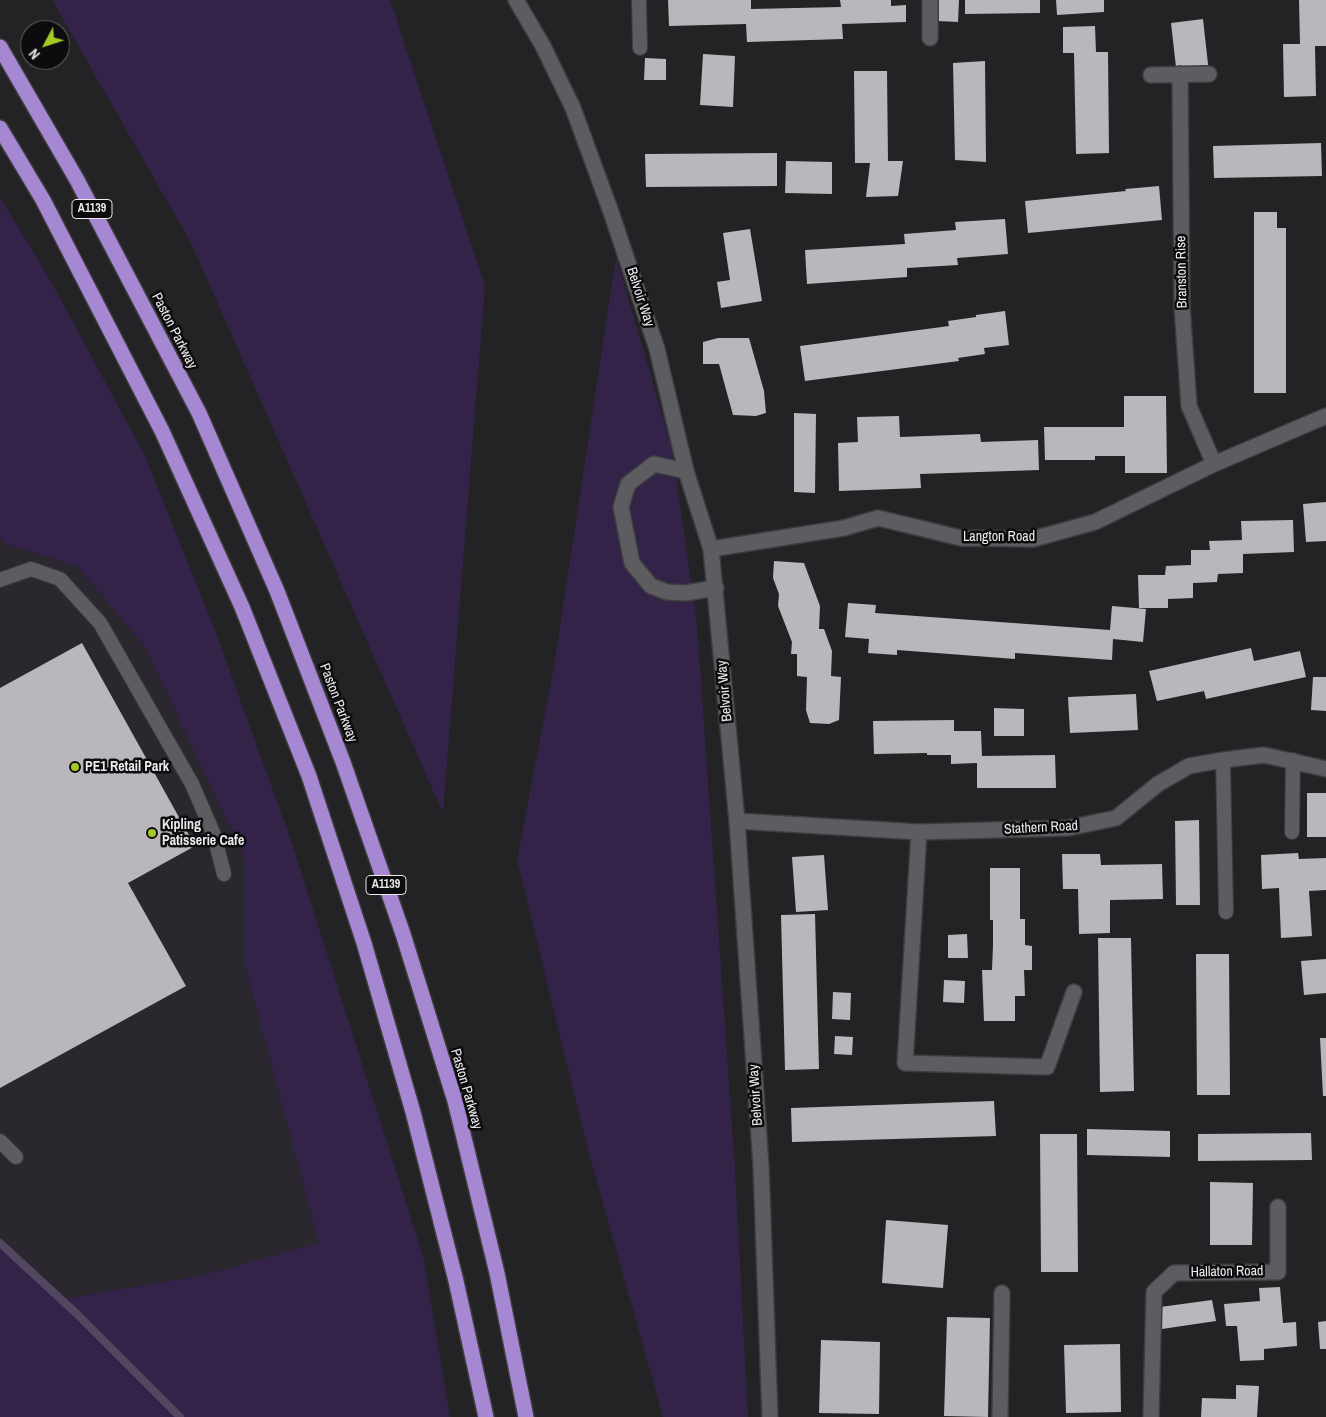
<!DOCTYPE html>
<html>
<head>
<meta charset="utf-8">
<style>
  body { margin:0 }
  #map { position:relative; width:1326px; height:1417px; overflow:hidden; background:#232224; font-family:"Archivo Narrow",sans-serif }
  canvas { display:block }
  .north { position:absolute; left:20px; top:20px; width:50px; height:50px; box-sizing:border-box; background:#0c0b0d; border:1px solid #656466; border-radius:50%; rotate:230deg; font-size:14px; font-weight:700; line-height:20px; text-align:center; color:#ebeaec }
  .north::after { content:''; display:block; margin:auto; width:18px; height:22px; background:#a3c926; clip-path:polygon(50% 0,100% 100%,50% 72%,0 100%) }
</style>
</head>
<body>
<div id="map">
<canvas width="1326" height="1417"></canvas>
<div class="north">N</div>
</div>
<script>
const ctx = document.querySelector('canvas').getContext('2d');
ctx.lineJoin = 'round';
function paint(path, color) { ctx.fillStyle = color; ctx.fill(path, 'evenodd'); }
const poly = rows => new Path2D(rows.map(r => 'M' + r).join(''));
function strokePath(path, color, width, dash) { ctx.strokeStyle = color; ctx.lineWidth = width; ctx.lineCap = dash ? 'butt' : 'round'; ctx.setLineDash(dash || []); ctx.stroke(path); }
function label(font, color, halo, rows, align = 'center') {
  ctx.font = font + ' "Archivo Narrow",sans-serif'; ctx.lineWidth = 5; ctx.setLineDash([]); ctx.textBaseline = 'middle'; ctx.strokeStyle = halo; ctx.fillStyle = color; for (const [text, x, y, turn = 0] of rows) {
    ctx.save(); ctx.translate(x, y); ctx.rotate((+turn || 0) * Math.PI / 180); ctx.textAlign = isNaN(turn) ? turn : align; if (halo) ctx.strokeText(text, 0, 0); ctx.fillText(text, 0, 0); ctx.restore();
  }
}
const built = poly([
  [0,537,4,543,78,567,145,647,245,859,245,965,320,1244,204,1275,63,1299,0,1242]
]);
const green = poly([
  [52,0,390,0,485,286,443,813,191,243],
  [0,197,52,283,145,456,216,633,291,840,423,1256,450,1417,0,1417,0,1242,63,1299,204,1275,319,1243,245,965,245,859,145,647,78,567,4,543,0,537],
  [616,257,672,448,697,624,735,1169,748,1417,663,1417,586,1142,517,860,554,666]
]);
const stream = poly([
  [0,1243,78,1315,180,1417]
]);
const building = poly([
  [668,0,751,0,751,9,841,7,840,0,891,0,891,6,906,5,906,22,842,24,843,39,747,42,746,24,669,26],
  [938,0,959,0,958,22,937,21],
  [965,0,1040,0,1040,13,965,14],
  [1056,0,1104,0,1104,12,1057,15],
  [1299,0,1326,0,1326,46,1315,46,1316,96,1284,97,1283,44,1300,44],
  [1203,19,1209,73,1177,76,1171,23],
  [1095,26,1096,52,1108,52,1109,153,1076,154,1074,53,1063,53,1063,27],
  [703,54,735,56,733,107,700,105],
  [645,58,666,59,666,80,644,80],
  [985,61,986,162,955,160,953,63],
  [854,71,887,71,888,161,903,161,898,196,866,197,870,163,855,163],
  [1321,143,1322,176,1214,178,1213,146],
  [777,153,777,186,646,187,645,154],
  [786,161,832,162,832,194,785,193],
  [1159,186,1162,220,1028,233,1025,201,1126,191,1125,189],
  [1254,212,1277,212,1277,228,1286,228,1286,393,1254,393],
  [1005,219,1008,254,957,258,958,265,907,268,907,277,807,284,805,250,905,244,904,234,956,230,955,222],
  [750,229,762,301,721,308,717,282,730,280,723,233],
  [1005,311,1009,345,984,348,985,354,958,358,959,361,805,381,800,346,949,326,948,321,976,317,976,315],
  [718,338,749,338,764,391,766,413,756,416,733,415,719,364,703,364,703,342],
  [1124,396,1166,396,1167,473,1125,473,1125,456,1095,456,1095,460,1045,460,1044,427,1124,427],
  [794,413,816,414,815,493,794,492],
  [899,416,900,437,980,434,981,442,1038,440,1039,470,920,474,921,488,839,491,838,443,858,442,857,417],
  [1326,502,1326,541,1306,542,1303,504],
  [1293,520,1294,552,1243,554,1243,573,1218,574,1217,582,1193,583,1193,598,1168,599,1168,608,1139,608,1138,575,1165,575,1166,566,1191,565,1191,550,1210,550,1209,541,1242,540,1241,521],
  [774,561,804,563,820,606,819,629,824,629,832,651,831,676,841,677,839,720,829,724,810,723,806,710,807,677,797,676,797,654,791,654,792,642,778,606,779,594,773,578],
  [848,603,876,605,875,613,1110,630,1112,606,1146,609,1143,642,1113,639,1112,660,1015,653,1015,659,897,650,897,655,868,653,869,639,845,637],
  [82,643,195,846,128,883,186,986,0,1088,0,688],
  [1251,648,1254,661,1300,651,1306,677,1206,699,1204,691,1157,701,1149,671],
  [1313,677,1326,677,1326,711,1311,710],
  [1136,694,1138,730,1070,733,1068,697],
  [994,708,1024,709,1024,736,994,736],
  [954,720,954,731,981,731,982,756,1055,755,1056,788,977,788,977,763,951,764,951,755,927,755,927,753,874,754,873,721],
  [1307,793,1326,793,1326,837,1307,837],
  [1199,820,1200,905,1176,905,1175,821],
  [1298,853,1299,859,1326,858,1326,890,1309,891,1312,936,1281,938,1279,888,1262,889,1261,855],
  [1062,854,1100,854,1101,865,1162,864,1163,899,1110,900,1110,933,1079,934,1078,889,1063,889],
  [824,855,828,910,796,912,792,857],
  [990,868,1020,868,1020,919,1025,919,1025,945,1032,946,1032,970,1024,970,1025,996,1015,996,1015,1021,984,1021,982,970,992,970,993,945,993,920,990,920],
  [815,914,819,1069,785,1070,781,915],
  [967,934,968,958,948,958,948,935],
  [1098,938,1131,938,1134,1091,1100,1092],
  [1196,954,1229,954,1230,1095,1197,1095],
  [1326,959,1326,993,1304,995,1301,961],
  [944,980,965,981,964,1003,943,1002],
  [833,992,851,993,850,1020,832,1019],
  [835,1036,853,1037,852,1055,834,1054],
  [1320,1038,1326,1038,1326,1096,1323,1096],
  [994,1101,996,1136,792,1142,791,1108],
  [1087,1129,1170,1131,1170,1157,1087,1155],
  [1311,1133,1312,1160,1198,1161,1198,1134],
  [1040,1134,1077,1134,1078,1272,1041,1272],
  [1210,1182,1253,1183,1252,1245,1210,1245],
  [886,1220,948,1225,943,1288,882,1283],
  [1280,1287,1283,1323,1296,1322,1297,1346,1264,1349,1264,1360,1240,1361,1237,1326,1226,1326,1224,1304,1260,1301,1259,1288],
  [1212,1300,1216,1321,1162,1329,1160,1307],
  [947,1317,990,1318,988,1417,944,1416],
  [1326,1321,1326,1349,1320,1349,1318,1322],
  [821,1340,880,1342,879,1414,819,1413],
  [1120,1344,1121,1412,1066,1413,1064,1345],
  [1236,1385,1259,1386,1257,1417,1201,1417,1202,1398,1236,1399]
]);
const lane = poly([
  [639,0,640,48],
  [0,580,31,569,60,579,100,623,192,784,214,835,224,874],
  [1223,760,1226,912],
  [1292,832,1293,760],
  [0,1141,16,1157]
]);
const street = poly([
  [930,38,930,0],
  [1180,74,1182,306,1189,406,1214,464],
  [1151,75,1209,74],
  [686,471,654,464,628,484,621,507,632,563,651,586,667,592,685,593,716,588],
  [711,549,844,528,878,518,961,538,1033,539,1095,522,1214,464,1326,416],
  [737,821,919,832,1068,828,1116,818,1158,784,1189,766,1223,760,1264,755,1326,769],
  [919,832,905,1063,1047,1067,1074,992],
  [1000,1417,1002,1293],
  [1151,1417,1154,1292,1174,1273,1278,1272,1278,1207]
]);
const secondary = poly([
  [516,0,543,46,573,108,611,212,657,349,686,471,711,549,737,821,761,1166,770,1417]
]);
const highway = poly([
  [0,47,77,180,199,413,277,591,343,762,403,934,455,1101,497,1273,526,1417],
  [0,128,43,200,162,431,242,607,309,776,364,943,413,1112,456,1281,486,1417]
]);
const markers = [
  [75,767,5,"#a3c926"],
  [152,833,5,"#a3c926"]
];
const shields = [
  [92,209,40],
  [386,885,40]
];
const shieldNames = [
  ["A1139",92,209],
  ["A1139",386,885]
];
const streetNames = [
  ["Branston Rise",1182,272,-91],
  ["Belvoir Way",640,297,72],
  ["Paston Parkway",174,331,63],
  ["Langton Road",999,537],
  ["Belvoir Way",725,691,-95],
  ["Paston Parkway",338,703,69],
  ["Stathern Road",1041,828,-3],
  ["Paston Parkway",466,1089,74],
  ["Belvoir Way",756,1095,-94],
  ["Hallaton Road",1227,1272,-1]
];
const poiNames = [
  ["PE1 Retail Park",85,767],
  ["Kipling",162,825],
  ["Patisserie Cafe",162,841]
];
paint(built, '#2a272f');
paint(green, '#342349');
strokePath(stream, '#534661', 8);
paint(building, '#b9b7bb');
strokePath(lane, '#3d3c3f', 16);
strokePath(street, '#3d3c3f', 18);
strokePath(secondary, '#3d3c3f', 18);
strokePath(highway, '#3d3c3f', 18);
strokePath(lane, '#5d5c60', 14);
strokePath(street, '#5d5c60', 15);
strokePath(secondary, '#5d5c60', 15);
strokePath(highway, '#a687d1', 15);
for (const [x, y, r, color] of markers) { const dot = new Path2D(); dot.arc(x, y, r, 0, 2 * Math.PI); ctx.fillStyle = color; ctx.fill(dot); strokePath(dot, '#0c0b0d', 2); }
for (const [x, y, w] of shields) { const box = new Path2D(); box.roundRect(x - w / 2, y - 9.5, w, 19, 4); ctx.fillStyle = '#0c0b0d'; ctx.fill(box); strokePath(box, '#ebeaec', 1); }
label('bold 12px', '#ebeaec', null, shieldNames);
label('14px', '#ebeaec', '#0c0b0d', streetNames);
label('bold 14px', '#ebeaec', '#0c0b0d', poiNames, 'left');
</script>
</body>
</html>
